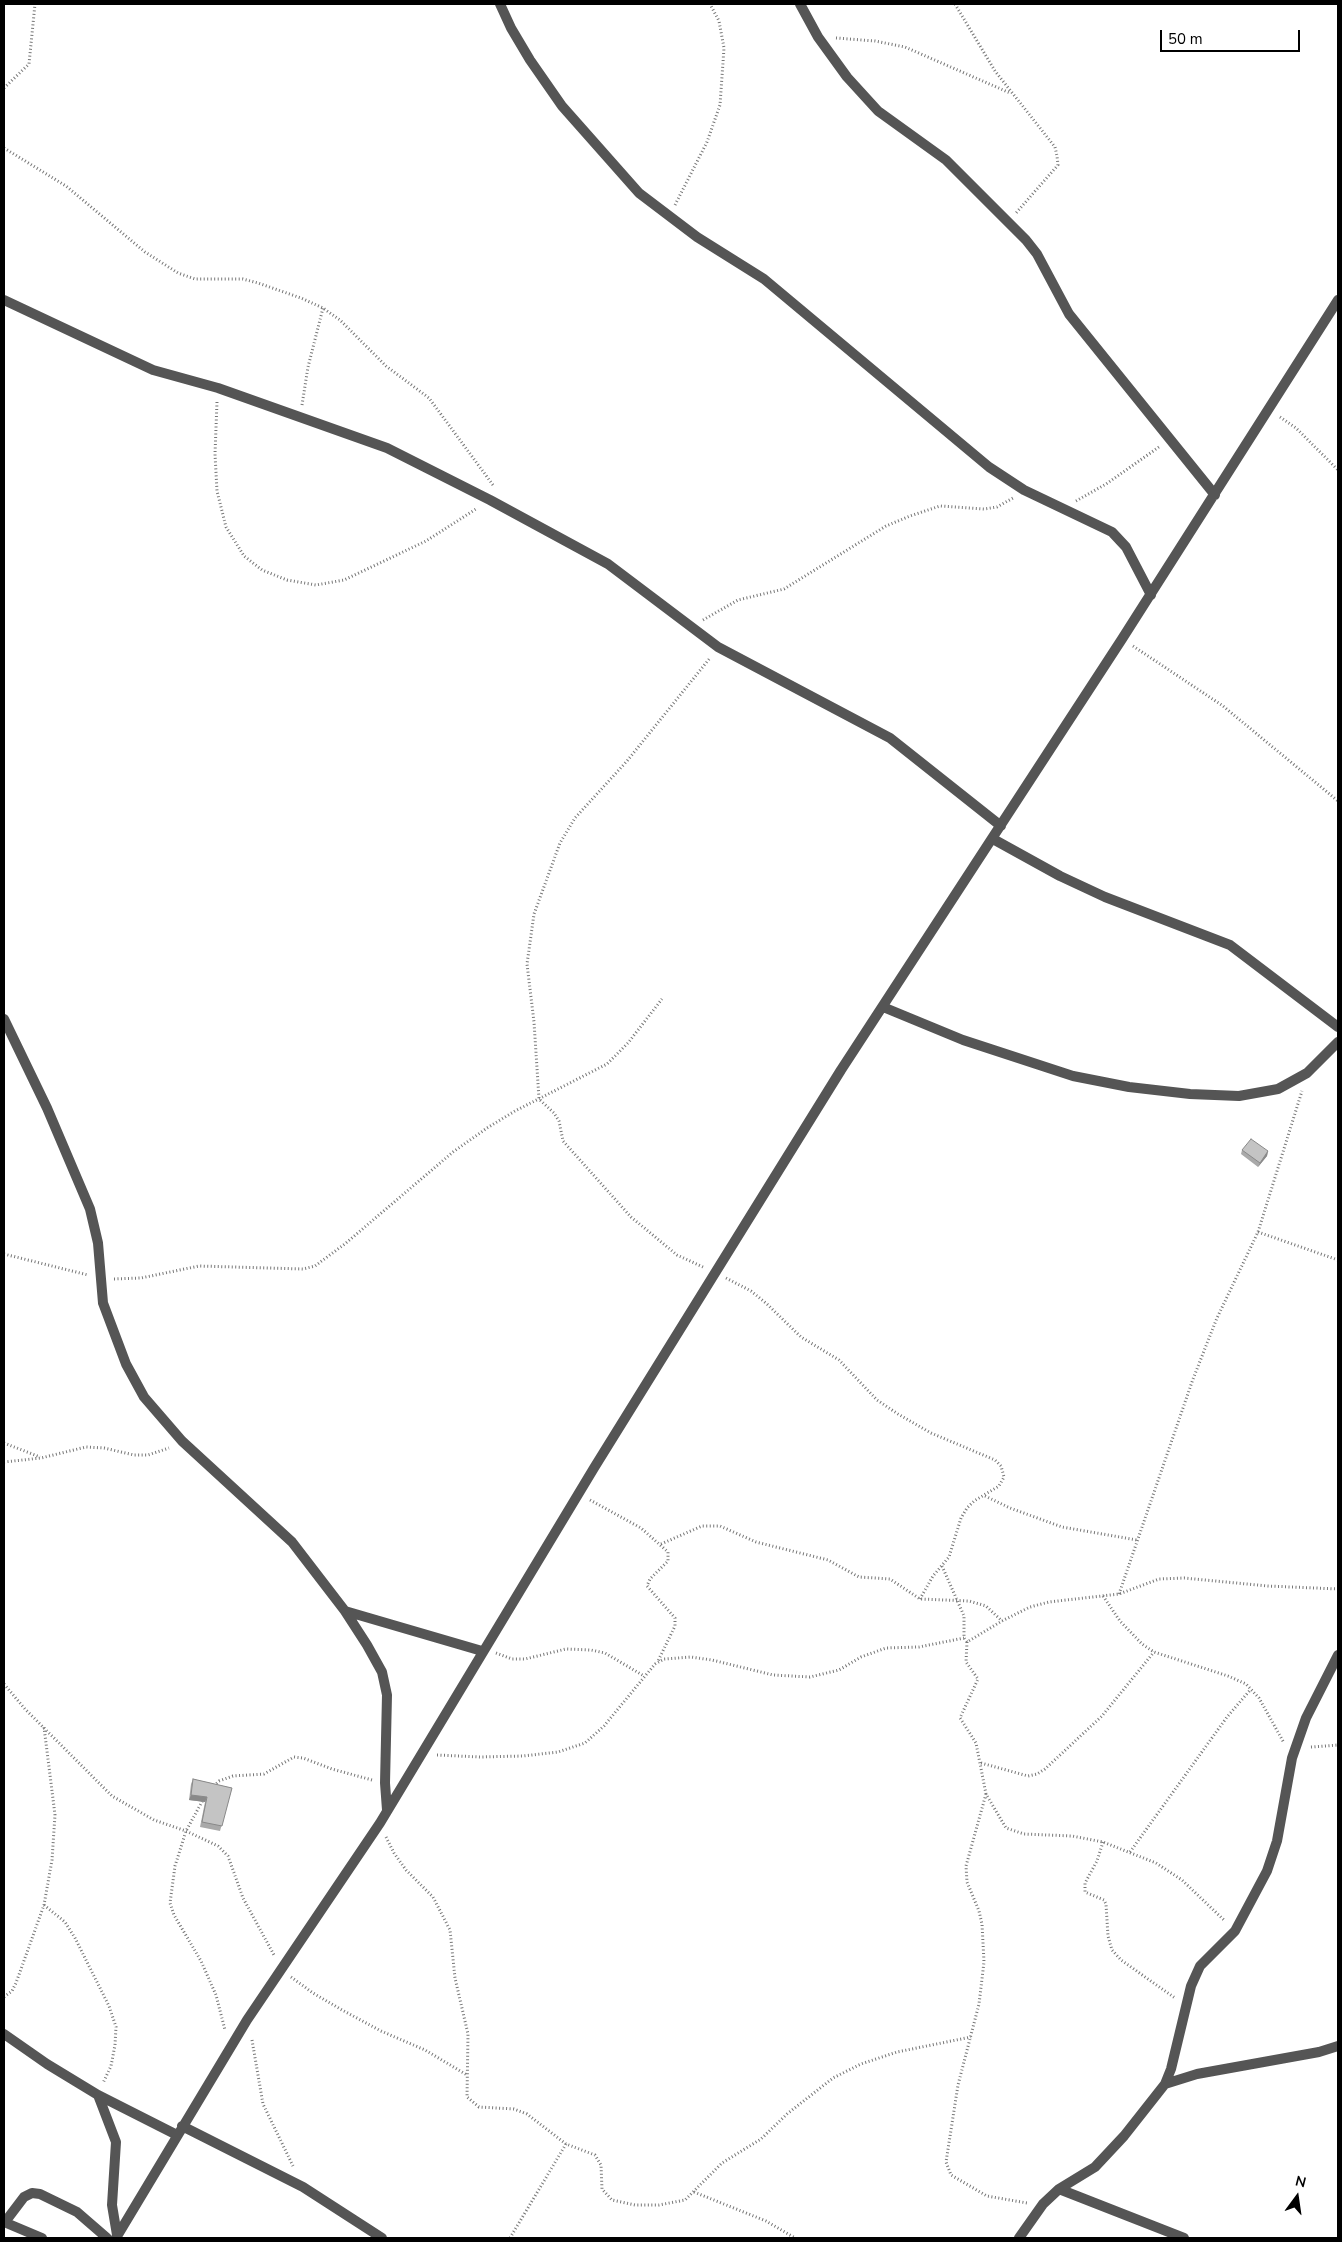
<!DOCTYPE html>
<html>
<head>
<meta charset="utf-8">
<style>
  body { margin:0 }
  #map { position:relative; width:1342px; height:2242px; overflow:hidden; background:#fff; font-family:"Nunito Sans",sans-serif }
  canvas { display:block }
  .frame { position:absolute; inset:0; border:5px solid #000; pointer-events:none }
  .north { position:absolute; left:1272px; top:2172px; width:50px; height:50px; -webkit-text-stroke:4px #fff; paint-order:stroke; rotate:14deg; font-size:14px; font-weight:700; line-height:20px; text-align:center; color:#000 }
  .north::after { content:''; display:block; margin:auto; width:18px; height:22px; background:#000; clip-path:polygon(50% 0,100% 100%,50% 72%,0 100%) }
  .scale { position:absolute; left:1160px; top:30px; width:140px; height:22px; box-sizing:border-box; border:2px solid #000; border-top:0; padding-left:6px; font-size:15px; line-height:18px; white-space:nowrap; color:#000; -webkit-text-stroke:4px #fff; paint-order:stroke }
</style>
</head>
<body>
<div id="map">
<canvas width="1342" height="2242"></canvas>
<div class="frame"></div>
<div class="north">N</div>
<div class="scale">50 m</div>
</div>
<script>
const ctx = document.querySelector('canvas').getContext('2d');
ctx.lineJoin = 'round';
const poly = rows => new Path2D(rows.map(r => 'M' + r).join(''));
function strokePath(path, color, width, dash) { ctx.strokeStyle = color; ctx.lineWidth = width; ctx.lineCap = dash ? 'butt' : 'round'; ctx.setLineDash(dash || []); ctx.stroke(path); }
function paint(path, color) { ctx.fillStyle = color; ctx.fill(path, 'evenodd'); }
const path = poly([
  [955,4,995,71,1055,147,1057,156,1058,165,1016,213],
  [836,38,875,41,905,47,1010,93],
  [4,88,29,64,35,4],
  [4,148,66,186,145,252,178,273,195,279,243,279,258,283,301,298,323,308,340,320,386,366,429,398,493,485],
  [675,205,707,142,720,105,724,48,719,21,710,4],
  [217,402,215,454,217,491,226,527,244,556,262,570,287,580,316,585,344,580,426,541,476,509],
  [302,405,308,367,323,308],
  [1280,417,1296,428,1338,470],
  [1076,501,1106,484,1159,447],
  [703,620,738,600,784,589,886,526,910,516,940,506,984,509,997,507,1013,498],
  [1133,646,1223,706,1338,801],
  [1258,1232,1338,1260],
  [4,1254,88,1275],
  [703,1267,677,1255,631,1217,563,1141,559,1121,554,1113,539,1099,534,1022,527,964,534,914,560,843,575,818,627,761,710,658],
  [726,1278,751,1291,767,1304,801,1337,839,1360,877,1400,898,1414,931,1433,995,1460,1001,1466,1004,1477,999,1486,974,1501,967,1508,961,1518,949,1557,933,1576,920,1599],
  [114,1279,141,1278,199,1266,303,1269,315,1266,346,1243,453,1152,487,1128,515,1111,607,1064,628,1043,662,999],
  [4,1443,40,1457],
  [4,1462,41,1458,86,1447,104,1448,134,1455,148,1455,169,1448],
  [985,1496,1010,1508,1062,1527,1137,1540],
  [590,1500,641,1528,668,1552,668,1561,650,1579,647,1586,675,1618,675,1626,658,1661],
  [661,1544,702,1526,720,1526,756,1542,828,1560,859,1577,890,1579,920,1599,969,1601,986,1606,1002,1621],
  [942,1566,964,1616,964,1638,967,1642,1002,1621,1030,1607,1049,1602,1119,1594,1159,1579,1184,1578,1268,1586,1338,1589],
  [1119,1594,1193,1379,1217,1318,1258,1232,1302,1091],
  [1103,1596,1120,1621,1142,1644,1154,1652,1228,1676,1246,1684,1259,1698,1284,1743],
  [967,1642,966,1662,978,1679,960,1718,976,1743,986,1794,1006,1828,1024,1834,1072,1836,1103,1842,1156,1863,1182,1880,1225,1921],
  [496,1653,512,1659,525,1659,566,1649,591,1650,605,1653,644,1676],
  [4,1684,25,1709,112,1796,154,1820,186,1831,218,1846,228,1856,243,1898,274,1955],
  [1311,1747,1338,1745],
  [437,1755,480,1757,523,1756,558,1752,585,1743,604,1726,655,1664,664,1659,691,1657,712,1660,773,1675,810,1677,839,1670,861,1657,886,1648,919,1647,964,1638],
  [981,1763,1028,1776,1037,1774,1045,1769,1102,1716,1154,1652],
  [214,1786,219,1781,233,1776,264,1774,294,1757,303,1758,332,1769,372,1780],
  [986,1794,966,1866,967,1882,979,1911,982,1924,984,1962,979,2004,958,2085,946,2162,951,2175,987,2196,1027,2203],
  [204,1798,186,1831,175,1866,170,1903,174,1915,201,1961,216,1995,225,2030],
  [386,1837,394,1853,406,1870,433,1897,450,1930,455,1978,468,2034,467,2097,479,2107,514,2109,527,2114,566,2144,595,2155,601,2165,602,2189,612,2200,635,2205,659,2205,685,2200,722,2163,761,2139,787,2114,833,2078,861,2064,897,2052,971,2037],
  [1103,1842,1097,1861,1085,1883,1085,1892,1104,1900,1106,1904,1108,1936,1112,1950,1121,1960,1175,1998],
  [1130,1852,1227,1717,1251,1689],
  [44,1905,65,1922,75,1938,109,2006,116,2027,115,2045,111,2066,103,2083],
  [291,1977,313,1993,342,2010,381,2031,425,2050,467,2075],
  [4,1997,12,1991,16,1983,44,1905,52,1860,55,1815,44,1727],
  [252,2040,263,2104,293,2166],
  [694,2192,766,2221,795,2238],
  [510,2238,566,2144]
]);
const street = poly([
  [500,4,511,28,530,60,562,106,639,193,697,237,764,279,989,467,1024,490,1112,532,1126,547,1151,595],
  [800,4,818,37,847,77,878,111,946,160,1026,240,1037,254,1069,314,1215,495],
  [4,300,153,370,218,388,387,448,490,500,608,564,718,647,890,738,1001,826],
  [993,839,1060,876,1105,897,1230,945,1338,1027],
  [883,1007,963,1040,1073,1076,1129,1087,1190,1094,1239,1096,1278,1089,1307,1073,1338,1042],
  [4,1019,47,1108,90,1209,98,1243,103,1303,126,1364,144,1397,182,1441,292,1542,345,1611,367,1645,382,1672,387,1695,385,1783,387,1810],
  [345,1611,482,1651],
  [4,2034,47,2064,98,2095,177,2135],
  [1165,2084,1197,2074,1319,2052,1338,2046],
  [98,2095,116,2142,112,2205,117,2235],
  [182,2126,303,2187,382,2238],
  [1059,2189,1184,2238],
  [4,2222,42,2238],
  [5,2222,24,2197,32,2193,40,2194,77,2212,107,2238],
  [116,2238,247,2020,380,1823,594,1468,841,1070,1122,639,1338,300],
  [1019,2238,1043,2204,1059,2189,1095,2167,1124,2136,1165,2084,1171,2069,1191,1986,1200,1966,1235,1931,1267,1871,1277,1841,1292,1758,1306,1718,1338,1655]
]);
const wall = poly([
  [1242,1150,1268,1151,1267,1156,1258,1167,1241,1154],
  [193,1779,232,1788,220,1831,200,1827,205,1802,189,1800,191,1784]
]);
const shadedWall = poly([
  [1268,1151,1267,1156,1258,1167,1260,1163],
  [191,1795,207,1797,205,1802,189,1800]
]);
const building = poly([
  [1251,1139,1268,1151,1260,1163,1242,1150,1251,1139],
  [193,1779,232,1788,222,1826,202,1822,207,1797,191,1795,193,1779]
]);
strokePath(path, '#777', 3, [1, 2.5]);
strokePath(street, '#555', 10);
paint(wall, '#a9a9a9');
paint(shadedWall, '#898989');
paint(building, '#c4c4c4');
strokePath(building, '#898989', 1);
</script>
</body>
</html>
